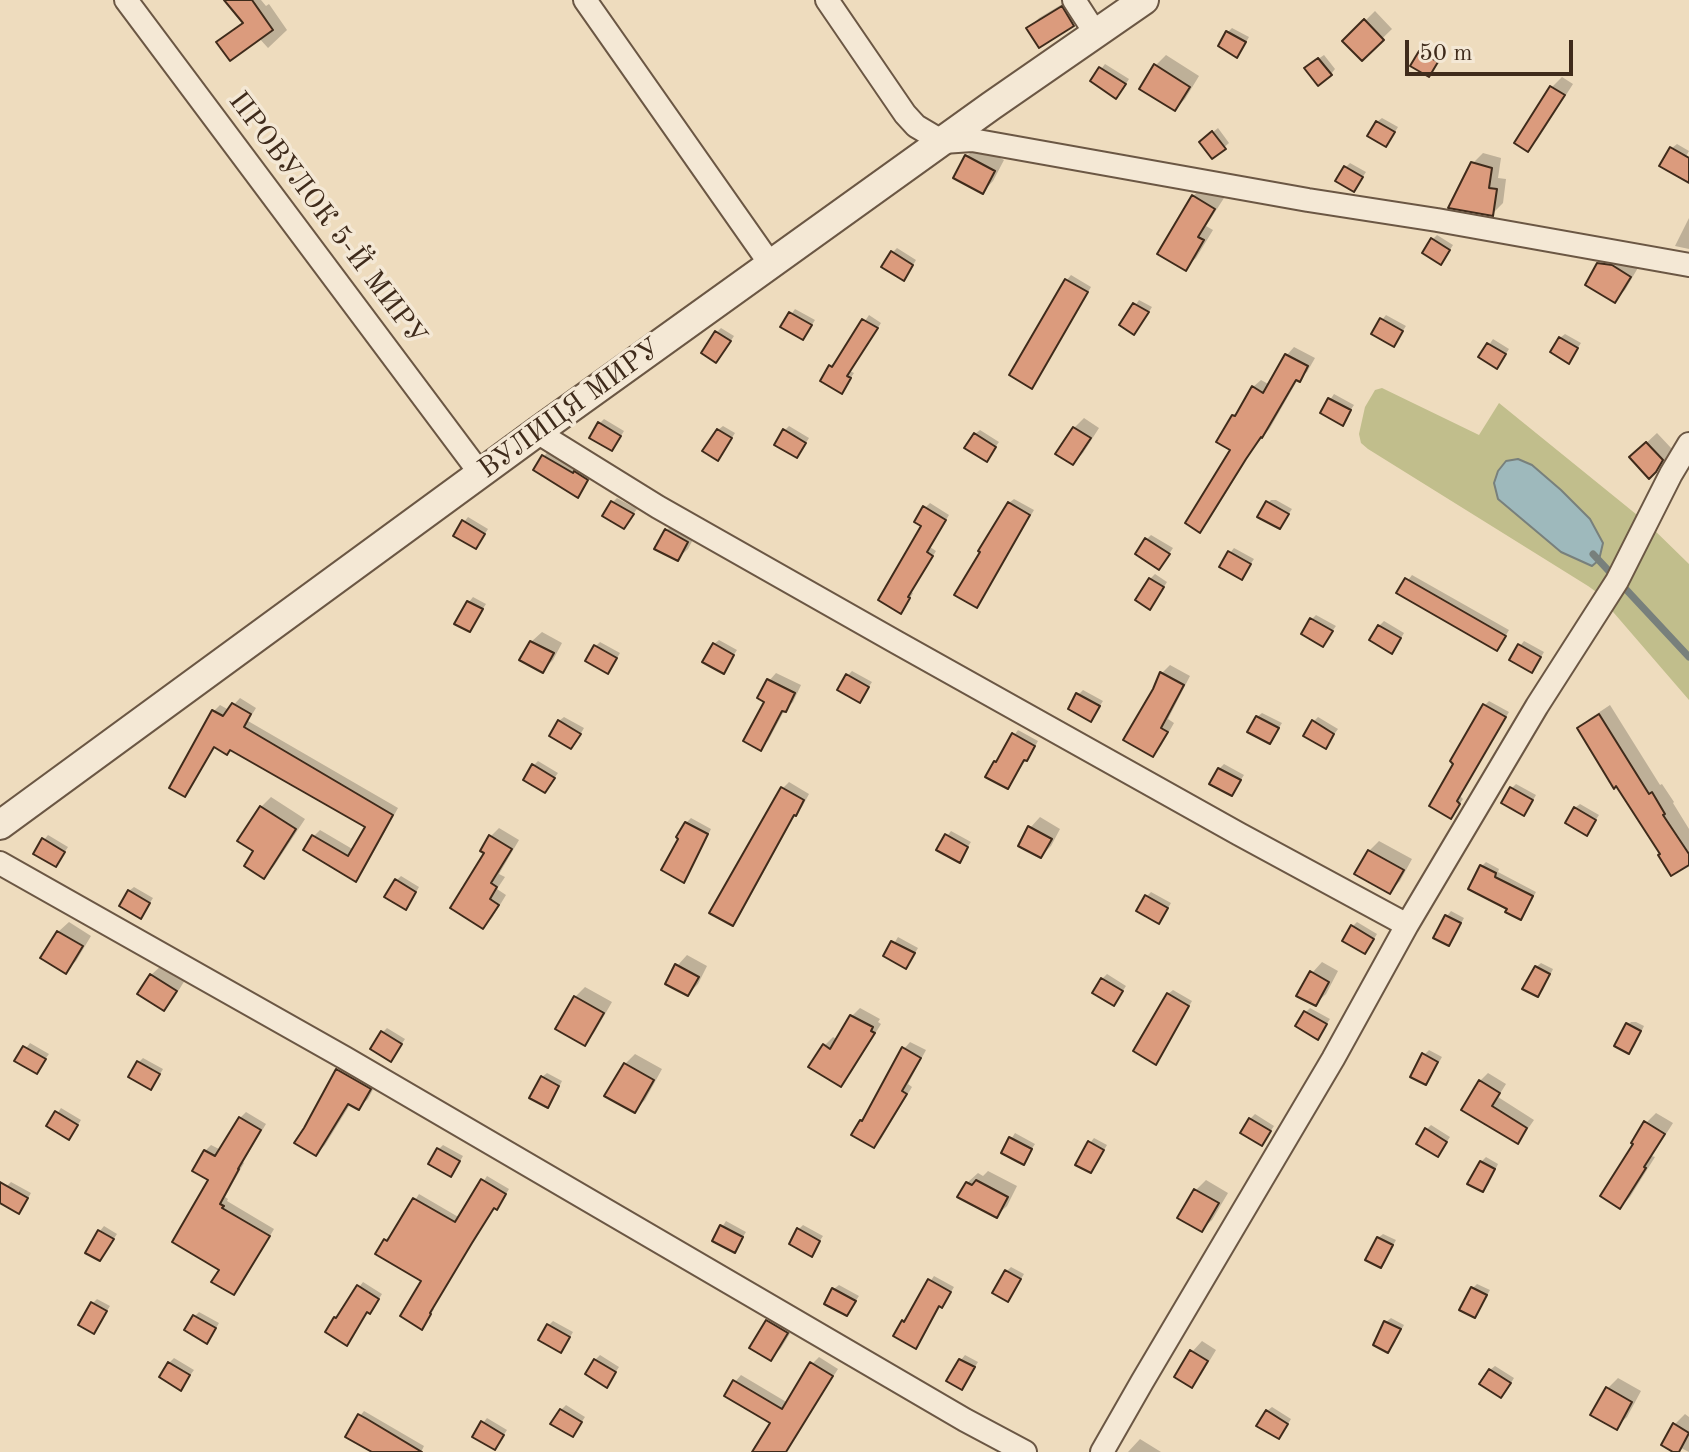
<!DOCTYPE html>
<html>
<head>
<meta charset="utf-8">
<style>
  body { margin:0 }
  #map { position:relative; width:1689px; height:1452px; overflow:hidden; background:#eedcbe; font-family:"Old Standard TT",serif }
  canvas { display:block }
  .scale { position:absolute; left:1405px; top:40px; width:168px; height:36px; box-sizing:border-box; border:4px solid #3f2b1b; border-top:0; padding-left:10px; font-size:24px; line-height:28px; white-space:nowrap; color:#3f2b1b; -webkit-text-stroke:6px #f4e8d5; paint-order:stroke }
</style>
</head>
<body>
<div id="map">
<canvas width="1689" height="1452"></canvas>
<div class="scale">50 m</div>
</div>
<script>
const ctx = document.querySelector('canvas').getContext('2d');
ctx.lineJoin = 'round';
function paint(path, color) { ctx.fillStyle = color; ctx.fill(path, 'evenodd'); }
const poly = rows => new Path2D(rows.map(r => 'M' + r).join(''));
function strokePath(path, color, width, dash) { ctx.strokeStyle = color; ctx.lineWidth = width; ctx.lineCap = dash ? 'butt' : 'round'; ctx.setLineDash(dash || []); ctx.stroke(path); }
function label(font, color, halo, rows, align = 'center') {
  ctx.font = font + ' "Old Standard TT",serif'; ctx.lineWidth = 7; ctx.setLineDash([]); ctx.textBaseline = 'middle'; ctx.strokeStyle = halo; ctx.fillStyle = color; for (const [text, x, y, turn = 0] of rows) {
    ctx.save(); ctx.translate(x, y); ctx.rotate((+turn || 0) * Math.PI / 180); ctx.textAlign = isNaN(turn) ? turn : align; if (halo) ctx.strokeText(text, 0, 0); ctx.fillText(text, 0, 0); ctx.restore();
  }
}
const green = poly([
  [1382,388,1479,435,1499,403,1647,523,1689,564,1689,700,1595,591,1588,586,1368,449,1361,443,1359,434,1365,407,1375,390]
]);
const water = poly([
  [1518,459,1532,465,1561,490,1590,519,1603,543,1599,560,1592,566,1561,552,1498,499,1494,483,1498,471,1506,461,1518,459]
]);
const shadow = poly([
  [226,0,261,0,266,6,269,4,287,30,268,48,259,38,219,42,245,21],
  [1069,0,1083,14,1073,24,1029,28,1039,18],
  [1375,11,1392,29,1362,58,1345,41],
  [1232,28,1249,37,1241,51,1228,32],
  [1425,47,1441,57,1429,74,1420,52],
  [1166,55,1199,76,1185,99,1175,109,1156,65],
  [1324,55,1335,69,1331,74,1311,64],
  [1105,64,1129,79,1121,92,1092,81],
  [1562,77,1573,84,1538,139,1528,149,1517,142,1552,87],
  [1382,118,1398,127,1390,140,1377,122],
  [1218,128,1229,143,1213,157,1206,138],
  [1677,144,1689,151,1679,168,1672,148],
  [977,146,1004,160,993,181,983,192,967,156],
  [1483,153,1501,158,1498,178,1506,179,1503,203,1492,214,1473,163],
  [1350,163,1366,172,1354,190,1346,167],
  [1204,186,1224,198,1206,226,1213,230,1196,258,1185,268,1193,196],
  [1689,218,1689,249,1675,246],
  [1437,235,1453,245,1445,258,1432,240],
  [897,248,916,260,908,274,892,253],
  [1610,254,1639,266,1625,290,1615,300,1599,264],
  [1071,275,1091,287,1036,382,1012,374,1067,280],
  [1139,300,1152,307,1139,328,1122,325],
  [795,309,815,320,807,333,783,326],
  [869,315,881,323,850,371,854,373,842,391,830,366,835,362,837,363],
  [1386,315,1406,326,1394,344,1382,320],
  [721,328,734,336,721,356,717,332],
  [1565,334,1581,343,1569,361,1560,338],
  [1493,339,1509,349,1501,362,1481,357],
  [1294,347,1315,358,1307,372,1298,379,1270,428,1253,449,1208,522,1200,530,1233,449,1234,416,1242,407,1253,387,1261,380,1270,385,1287,355],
  [1334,394,1354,405,1342,423,1322,412],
  [1084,418,1099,428,1083,453,1073,463,1074,428],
  [604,419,624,431,616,444,600,423],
  [723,426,735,433,722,454,718,430],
  [789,426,809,438,801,451,785,430],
  [980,430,999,442,987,459,975,434],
  [1657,433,1672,449,1666,460,1649,476,1642,447],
  [548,451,591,475,578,495,535,469],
  [617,498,637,509,624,527,613,502],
  [1014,499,1034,510,981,601,1009,503],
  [1271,500,1276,500,1292,509,1280,527,1266,505],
  [930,503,949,515,930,547,936,551,911,592,913,593,905,607,923,525,925,508],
  [468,517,488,529,480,542,464,522],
  [677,520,697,532,688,549,677,559,666,531],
  [1151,535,1173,548,1163,563,1147,539],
  [1234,548,1254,559,1242,577,1230,553],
  [1155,574,1167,582,1154,603,1150,579],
  [1412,575,1509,630,1501,644,1497,649,1399,592],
  [473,597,486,604,469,630,469,602],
  [1316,615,1336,626,1323,644,1311,620],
  [1384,621,1404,633,1396,647,1379,626],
  [542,632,562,643,553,660,543,670,531,642],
  [719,640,737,650,723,671,714,644],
  [1524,641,1544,652,1536,666,1520,646],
  [600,642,620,653,612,667,596,646],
  [1170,665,1190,676,1168,719,1174,723,1161,746,1152,755,1162,673],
  [852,671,872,682,860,700,847,676],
  [776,673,801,685,793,702,784,711,768,741,760,748,769,681],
  [1083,690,1103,701,1091,719,1078,695],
  [240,698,256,708,248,721,398,808,362,873,356,879,306,850,314,836,320,830,354,850,368,826,231,748,215,745,191,788,185,795,214,711,220,705,229,710],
  [1489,701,1509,712,1460,796,1463,799,1451,817,1485,705],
  [1610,705,1660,785,1662,784,1674,802,1673,803,1689,829,1689,862,1662,854,1579,729,1589,719],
  [1262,713,1282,723,1270,742,1257,717],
  [564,717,584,728,576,742,559,721],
  [1318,717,1338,729,1325,747,1313,722],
  [1018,730,1038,741,1031,754,1026,759,1012,782,1008,787,995,762],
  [538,761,558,773,545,791,533,766],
  [1224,764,1244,775,1232,794,1219,769],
  [789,782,809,794,802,807,796,813,739,917,733,923,783,788],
  [1516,784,1536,795,1528,809,1512,788],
  [271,797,305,819,274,866,264,876,256,850,261,807],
  [1580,804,1599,815,1587,833,1575,808],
  [1040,817,1060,829,1051,846,1041,856,1030,828],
  [691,818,711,829,688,876,684,881,686,823],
  [499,828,519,840,499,874,505,877,497,889,506,895,492,918,483,927,487,853,490,837],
  [951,831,971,842,959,860,947,836],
  [48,835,68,847,56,865,44,840],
  [1379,841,1412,859,1400,881,1390,892,1369,851],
  [1486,862,1499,869,1498,872,1536,892,1525,913,1521,917,1509,908,1482,866],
  [401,876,419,887,410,903,397,880],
  [134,887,153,898,141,917,129,891],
  [1151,892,1171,903,1163,917,1147,896],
  [1451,911,1464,918,1453,939,1448,944,1436,937,1447,916],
  [69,922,91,936,76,961,66,971,58,932],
  [1357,922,1377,934,1369,947,1353,926],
  [898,937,918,948,910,962,886,956],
  [687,955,707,966,698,984,688,994,677,966],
  [1322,962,1338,971,1326,994,1315,1004,1312,973],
  [1541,963,1553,969,1543,990,1538,995,1536,967],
  [162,965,185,980,174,998,164,1009,151,975],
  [1107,974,1126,986,1114,1004,1102,979],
  [585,987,612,1002,594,1033,584,1043,575,997],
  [1173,990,1192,1001,1160,1058,1168,994],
  [860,1008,880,1019,878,1022,881,1024,851,1073,842,1082,824,1046,833,1037,838,1040,852,1016],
  [1310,1008,1330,1019,1318,1037,1306,1012],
  [1631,1022,1636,1022,1644,1026,1634,1047,1629,1052,1626,1027],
  [387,1028,405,1039,391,1060,382,1033],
  [910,1042,926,1050,908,1084,912,1087,881,1139,874,1145,854,1134,862,1121,867,1115,904,1049],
  [30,1043,49,1054,36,1072,17,1061],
  [1429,1050,1442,1057,1430,1078,1426,1082,1424,1055],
  [635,1054,662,1069,645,1100,634,1111,625,1064],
  [143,1058,163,1069,155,1083,139,1062],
  [347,1062,378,1080,368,1099,359,1107,351,1103,325,1145,316,1154,338,1070],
  [547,1073,562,1081,552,1101,547,1106,542,1077],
  [1488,1073,1506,1084,1498,1097,1534,1120,1525,1133,1517,1141,1464,1109,1480,1081],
  [61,1108,81,1120,73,1133,49,1126],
  [246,1112,266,1124,243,1162,244,1163,225,1197,228,1199,227,1201,274,1229,240,1287,234,1293,221,1269,211,1179,205,1151,211,1145,221,1150,240,1118],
  [1656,1113,1673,1123,1652,1156,1655,1157,1630,1197,1620,1207,1646,1123],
  [1255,1114,1274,1126,1262,1144,1250,1119],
  [1431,1125,1450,1137,1438,1155,1427,1129],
  [1015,1133,1035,1144,1023,1163,1003,1152],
  [1094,1138,1107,1145,1095,1166,1090,1143],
  [443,1145,463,1156,455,1170,439,1149],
  [1486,1157,1498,1164,1488,1185,1483,1190,1481,1162],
  [988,1171,1017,1186,1007,1206,996,1216,967,1183,978,1173,983,1176],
  [487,1176,509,1189,501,1203,495,1206,433,1308,434,1309,426,1323,422,1327,423,1280,385,1240,390,1236,392,1237,419,1194,460,1218],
  [1206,1180,1228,1193,1212,1220,1201,1230,1196,1190],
  [11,1182,31,1193,23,1207,0,1200,7,1186],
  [726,1221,746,1232,734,1251,714,1240],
  [803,1225,823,1236,811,1254,799,1229],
  [104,1226,117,1234,100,1259,100,1231],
  [1383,1234,1396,1240,1385,1261,1380,1266,1378,1238],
  [1011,1267,1024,1274,1012,1295,1008,1299,1007,1271],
  [934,1276,954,1287,946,1301,941,1305,920,1342,916,1347,903,1322],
  [363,1282,382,1294,374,1307,370,1312,368,1311,347,1343,336,1318],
  [1477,1284,1490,1290,1479,1311,1475,1316,1473,1288],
  [839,1285,859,1296,847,1314,834,1289],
  [97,1299,110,1306,94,1332,93,1303],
  [778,1311,797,1322,781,1348,771,1358,768,1321],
  [199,1312,219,1323,211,1337,195,1316],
  [1391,1318,1404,1325,1393,1346,1388,1350,1386,1322],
  [553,1321,573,1332,565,1346,549,1325],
  [1202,1341,1216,1350,1201,1375,1191,1385,1192,1352],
  [600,1355,619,1367,607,1385,595,1360],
  [965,1355,978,1362,962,1388,961,1360],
  [819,1357,838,1369,785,1452,755,1452,773,1422,735,1382,741,1375,788,1403,812,1364],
  [174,1358,194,1370,181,1388,169,1363],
  [1495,1366,1514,1378,1506,1391,1490,1370],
  [1618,1378,1641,1391,1627,1417,1616,1427,1608,1388],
  [566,1405,585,1417,573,1435,561,1410],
  [1272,1407,1291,1419,1283,1432,1267,1411],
  [364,1411,424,1446,421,1452,391,1452,360,1416],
  [1685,1414,1689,1417,1689,1452,1681,1448,1677,1452,1675,1424],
  [487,1418,507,1430,495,1448,483,1423],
  [1140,1439,1161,1452,1128,1452]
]);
const stream = poly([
  [1593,554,1689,657]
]);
const building = poly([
  [224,0,252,0,273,30,230,61,216,42,243,23,224,0],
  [1062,6,1074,26,1039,48,1026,28,1062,6],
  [1364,19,1384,40,1362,61,1342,41,1364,19],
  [1226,31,1246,42,1237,58,1218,46,1226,31],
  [1419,51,1438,62,1429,77,1410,66,1419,51],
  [1318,58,1332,75,1318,86,1304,68,1318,58],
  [1154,64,1190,87,1175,111,1139,89,1154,64],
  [1099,67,1126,84,1116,99,1090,81,1099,67],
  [1550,86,1565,95,1528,152,1514,143,1550,86],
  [1376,121,1395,132,1386,147,1367,136,1376,121],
  [1212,131,1226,149,1212,159,1199,142,1212,131],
  [1670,147,1689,158,1689,183,1659,166,1670,147],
  [965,155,995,171,983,194,953,178,965,155],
  [1471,162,1492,168,1489,188,1497,189,1493,216,1448,208,1471,162],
  [1344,166,1363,177,1354,192,1335,181,1344,166],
  [1192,195,1215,209,1198,237,1204,240,1186,271,1157,254,1192,195],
  [1431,238,1450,250,1441,265,1422,253,1431,238],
  [891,251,913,265,904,281,881,267,891,251],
  [1597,263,1612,265,1631,277,1615,303,1585,285,1597,263],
  [1065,279,1088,292,1032,389,1009,375,1065,279],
  [1133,303,1149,312,1134,335,1119,325,1133,303],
  [789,312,812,325,803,340,780,327,789,312],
  [1380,318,1403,331,1394,347,1371,334,1380,318],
  [862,319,878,328,847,376,851,378,842,394,820,381,829,365,832,367,862,319],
  [715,331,731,341,716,363,701,353,715,331],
  [1559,337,1578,348,1569,364,1550,352,1559,337],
  [1487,343,1506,354,1497,369,1478,357,1487,343],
  [1285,354,1308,366,1300,382,1296,380,1262,438,1261,437,1246,459,1200,533,1185,523,1230,450,1216,442,1232,415,1235,416,1252,386,1263,393,1285,354],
  [1328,398,1351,410,1343,426,1320,413,1328,398],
  [598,422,621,436,612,451,589,438,598,422],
  [1073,427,1091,438,1073,465,1055,454,1073,427],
  [717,429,732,438,718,461,702,451,717,429],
  [783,429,806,443,797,458,774,445,783,429],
  [974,433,996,447,987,462,964,448,974,433],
  [1646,442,1663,460,1656,472,1649,479,1629,457,1646,442],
  [542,455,573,473,574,471,588,480,578,498,533,470,542,455],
  [611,501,634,514,624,529,602,516,611,501],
  [1266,501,1289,514,1280,529,1257,517,1266,501],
  [1008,502,1030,515,977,608,954,595,980,552,978,551,1008,502],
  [923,506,946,520,927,552,933,556,908,597,910,598,901,614,878,600,921,526,914,522,923,506],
  [462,520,485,534,476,549,453,536,462,520],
  [665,529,688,542,678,561,654,549,665,529],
  [1145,538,1170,554,1159,570,1135,554,1145,538],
  [1228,551,1251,564,1242,580,1219,567,1228,551],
  [1149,578,1164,587,1150,610,1135,600,1149,578],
  [1405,578,1506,636,1497,651,1396,593,1405,578],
  [467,601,483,609,470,632,454,624,467,601],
  [1310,618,1333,631,1323,647,1301,634,1310,618],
  [1378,625,1401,638,1392,654,1369,640,1378,625],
  [530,641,554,653,543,673,519,660,530,641],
  [713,643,734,655,724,674,702,662,713,643],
  [1518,644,1541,657,1532,673,1509,660,1518,644],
  [594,645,617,658,608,674,585,661,594,645],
  [1160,672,1184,685,1161,728,1168,732,1153,757,1123,740,1153,689,1160,672],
  [846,674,869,687,860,703,837,690,846,674],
  [767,679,795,693,786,712,782,711,761,751,743,741,764,702,757,698,767,679],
  [1076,693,1100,706,1091,722,1068,709,1076,693],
  [232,703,251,714,244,727,393,815,356,882,303,850,312,835,348,856,365,827,230,750,227,755,214,747,185,797,169,788,212,710,223,716,232,703],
  [1483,704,1506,717,1457,801,1460,804,1451,819,1429,806,1453,764,1450,761,1483,704],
  [1599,714,1649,794,1652,792,1665,814,1663,815,1689,854,1689,865,1671,876,1658,855,1660,854,1616,786,1614,789,1577,728,1599,714],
  [1256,716,1279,728,1270,744,1247,732,1256,716],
  [558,720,581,734,571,749,549,736,558,720],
  [1312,720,1334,734,1326,749,1303,736,1312,720],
  [1012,733,1035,746,1027,761,1024,760,1008,789,985,777,994,761,996,762,1012,733],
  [532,764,555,778,545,793,523,780,532,764],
  [1218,768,1241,780,1232,796,1209,784,1218,768],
  [781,787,804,800,796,816,794,815,733,926,709,913,781,787],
  [1510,787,1533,800,1524,816,1501,803,1510,787],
  [260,806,296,829,264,879,244,866,253,851,237,841,260,806],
  [1574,807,1596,820,1587,836,1565,823,1574,807],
  [685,822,708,834,684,883,661,870,678,839,676,837,685,822],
  [1028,826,1052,839,1041,858,1018,846,1028,826],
  [945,834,968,847,960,863,936,850,945,834],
  [489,835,512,849,491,883,497,887,490,899,499,905,483,929,450,908,484,853,480,851,489,835],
  [42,838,65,852,56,867,33,854,42,838],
  [1368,850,1404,870,1390,894,1354,874,1368,850],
  [1480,865,1496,873,1495,877,1533,896,1521,920,1505,912,1507,909,1468,889,1480,865],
  [395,879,416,892,406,910,384,897,395,879],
  [128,890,150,903,141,919,119,906,128,890],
  [1145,895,1168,908,1159,924,1136,911,1145,895],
  [1445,915,1461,923,1449,946,1433,938,1445,915],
  [1351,925,1374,939,1365,954,1342,941,1351,925],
  [57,931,83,946,66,974,40,958,57,931],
  [891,941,915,953,906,969,883,956,891,941],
  [675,964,699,977,688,996,665,984,675,964],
  [1535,966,1550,974,1538,997,1522,989,1535,966],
  [1310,971,1329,982,1316,1006,1296,996,1310,971],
  [150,974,177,991,164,1011,137,994,150,974],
  [1101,978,1123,991,1114,1006,1092,993,1101,978],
  [1167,993,1189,1006,1156,1065,1133,1051,1167,993],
  [574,996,604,1013,585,1046,555,1029,574,996],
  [1304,1011,1327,1024,1318,1040,1295,1026,1304,1011],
  [850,1015,873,1027,871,1031,875,1033,841,1087,808,1067,823,1044,830,1049,850,1015],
  [1626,1023,1641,1031,1629,1054,1614,1046,1626,1023],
  [381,1031,402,1044,391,1062,370,1049,381,1031],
  [23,1046,46,1059,37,1074,14,1061,23,1046],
  [902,1047,921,1058,902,1091,907,1094,874,1148,851,1135,860,1120,862,1121,902,1047],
  [1422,1053,1438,1062,1426,1085,1410,1077,1422,1053],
  [137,1061,160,1074,151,1090,128,1077,137,1061],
  [624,1063,654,1080,635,1113,604,1096,624,1063],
  [336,1069,371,1089,359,1110,348,1104,316,1156,294,1143,304,1128,336,1069],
  [541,1076,559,1086,548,1108,529,1098,541,1076],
  [1479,1080,1500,1093,1492,1106,1527,1128,1518,1144,1461,1110,1479,1080],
  [55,1111,78,1125,69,1140,46,1126,55,1111],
  [239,1117,261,1130,238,1169,239,1169,220,1204,224,1206,222,1208,270,1236,234,1295,211,1282,219,1270,172,1242,208,1180,192,1171,204,1150,215,1156,239,1117],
  [1249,1118,1271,1131,1262,1146,1240,1133,1249,1118],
  [1644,1121,1665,1134,1644,1167,1646,1168,1620,1209,1600,1196,1633,1144,1631,1143,1644,1121],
  [1425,1128,1447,1142,1438,1157,1416,1144,1425,1128],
  [1009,1137,1032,1149,1024,1165,1001,1153,1009,1137],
  [1088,1141,1104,1150,1091,1173,1075,1165,1088,1141],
  [437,1148,460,1161,451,1177,428,1164,437,1148],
  [1480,1161,1495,1169,1483,1192,1467,1184,1480,1161],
  [481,1179,506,1194,497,1210,494,1208,472,1243,430,1313,431,1314,422,1330,400,1316,421,1281,375,1254,384,1239,387,1241,413,1198,455,1222,481,1179],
  [976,1180,1008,1197,997,1218,957,1197,966,1182,972,1185,976,1180],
  [0,1182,28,1198,19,1214,0,1203,0,1182],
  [1194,1189,1219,1203,1202,1232,1177,1218,1194,1189],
  [720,1225,743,1237,735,1253,712,1241,720,1225],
  [797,1228,820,1241,812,1257,789,1244,797,1228],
  [98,1230,114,1239,100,1261,85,1253,98,1230],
  [1377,1237,1393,1245,1381,1268,1365,1260,1377,1237],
  [1005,1270,1021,1279,1008,1302,992,1293,1005,1270],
  [928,1279,951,1292,942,1308,939,1306,916,1349,893,1336,902,1320,904,1322,928,1279],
  [357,1285,379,1299,370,1314,367,1312,347,1346,325,1332,334,1317,336,1318,357,1285],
  [1471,1287,1487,1295,1475,1318,1459,1310,1471,1287],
  [832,1288,856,1301,847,1316,824,1304,832,1288],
  [91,1302,107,1311,94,1334,78,1325,91,1302],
  [193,1315,216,1328,207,1344,184,1330,193,1315],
  [766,1320,788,1333,771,1361,749,1348,766,1320],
  [1384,1321,1401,1329,1388,1353,1373,1345,1384,1321],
  [547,1324,570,1337,561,1353,538,1340,547,1324],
  [1190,1350,1208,1361,1192,1388,1174,1377,1190,1350],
  [594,1359,616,1372,607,1388,585,1374,594,1359],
  [959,1359,975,1367,962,1390,946,1381,959,1359],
  [168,1362,190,1375,181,1391,159,1377,168,1362],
  [810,1362,833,1376,786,1452,752,1452,770,1423,724,1396,733,1380,782,1409,810,1362],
  [1489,1369,1511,1383,1501,1398,1479,1384,1489,1369],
  [1606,1387,1632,1402,1617,1430,1590,1415,1606,1387],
  [560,1409,582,1422,573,1437,550,1424,560,1409],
  [1266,1410,1288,1424,1279,1439,1256,1426,1266,1410],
  [358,1414,367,1419,422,1452,372,1452,345,1437,358,1414],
  [481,1421,504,1435,495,1450,472,1437,481,1421],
  [1673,1423,1689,1433,1679,1452,1673,1452,1661,1445,1673,1423]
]);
const minor = poly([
  [126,0,480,473],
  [585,0,771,265],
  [827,0,905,114,916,126,943,142,972,140,1308,200,1437,220,1689,265],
  [1074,0,1096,34],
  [537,432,658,507,896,642,1239,834,1407,925],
  [0,863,345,1058,965,1420,1025,1452],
  [1102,1452,1142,1382,1333,1059,1407,925,1537,706,1617,581,1671,474,1689,444]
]);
const tertiary = poly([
  [0,825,537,432,991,106,1144,0]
]);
const streetNames = [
  ["ПРОВУЛОК 5-Й МИРУ",327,219,53],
  ["ВУЛИЦЯ МИРУ",570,409,-36]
];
paint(green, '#c1be8c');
paint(water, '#9eb9bc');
strokePath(water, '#78807c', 2);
paint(shadow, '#0003');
strokePath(stream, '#78807c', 7);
paint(building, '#db9b7d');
strokePath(building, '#3f2b1b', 2);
strokePath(minor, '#6b5744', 26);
strokePath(tertiary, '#6b5744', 32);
strokePath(minor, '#f4e8d5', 22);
strokePath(tertiary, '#f4e8d5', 28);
label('28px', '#3f2b1b', '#f4e8d5', streetNames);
</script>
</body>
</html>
